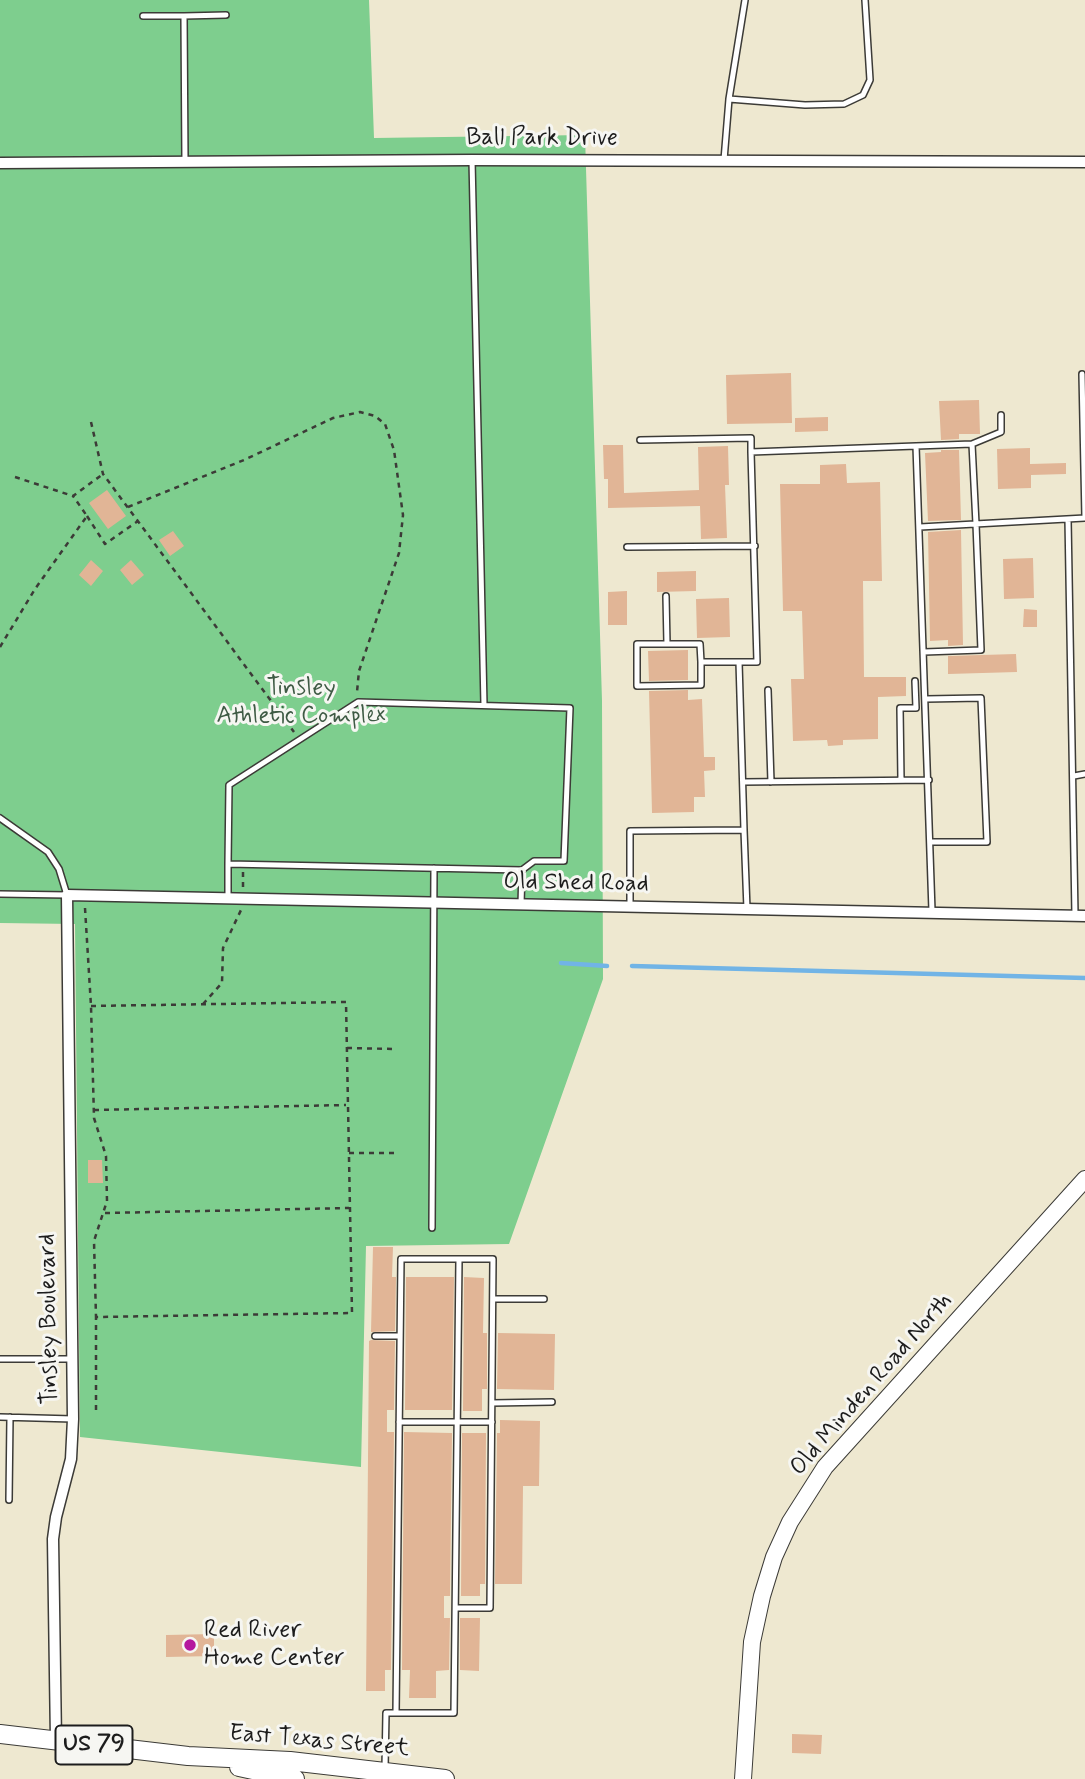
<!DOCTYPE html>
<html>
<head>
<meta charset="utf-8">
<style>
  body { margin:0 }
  canvas { display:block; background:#eee8d0 }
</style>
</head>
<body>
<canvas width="1085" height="1779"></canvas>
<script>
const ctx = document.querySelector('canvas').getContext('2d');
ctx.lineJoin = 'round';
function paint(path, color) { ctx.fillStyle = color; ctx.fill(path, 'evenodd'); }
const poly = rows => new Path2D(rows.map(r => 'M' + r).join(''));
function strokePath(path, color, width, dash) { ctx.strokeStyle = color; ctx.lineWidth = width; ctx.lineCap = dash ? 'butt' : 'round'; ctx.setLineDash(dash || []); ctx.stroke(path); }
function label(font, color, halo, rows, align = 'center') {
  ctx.font = font + ' Mynerve,sans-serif'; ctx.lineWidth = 6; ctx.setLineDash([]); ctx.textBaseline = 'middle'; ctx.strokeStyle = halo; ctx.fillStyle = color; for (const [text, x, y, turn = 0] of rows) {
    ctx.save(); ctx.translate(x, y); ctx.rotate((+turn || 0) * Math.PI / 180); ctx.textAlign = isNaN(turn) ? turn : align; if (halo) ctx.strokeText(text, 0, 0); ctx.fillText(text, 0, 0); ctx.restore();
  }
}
const green = poly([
  [0,0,369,0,374,138,585,135,602,701,603,979,509,1244,366,1246,361,1467,80,1437,75,924,0,923]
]);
const stream = poly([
  [561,963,607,966],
  [632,966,1085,978]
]);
const building = poly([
  [791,373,792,423,727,424,726,375],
  [979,400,980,434,959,434,959,439,941,440,939,401],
  [828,417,828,431,795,432,795,418],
  [603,445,623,445,624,493,699,490,698,447,728,446,729,485,725,485,727,538,701,539,700,506,608,508,608,479,604,479],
  [1030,448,1030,464,1066,463,1066,474,1031,475,1031,488,998,489,997,449],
  [941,450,959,450,961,520,928,521,925,453,941,452],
  [846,464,847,483,880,482,882,581,863,581,864,677,906,677,906,696,878,697,878,739,843,740,843,745,828,746,827,740,793,741,791,679,804,679,802,611,783,611,780,484,820,484,820,465],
  [107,490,126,516,108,529,89,503],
  [961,530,963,645,948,646,948,640,930,641,928,532],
  [173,531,184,546,170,556,159,540],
  [1033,558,1034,598,1004,599,1003,559],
  [91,560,103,571,91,586,79,575],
  [131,560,144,575,132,585,120,570],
  [696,571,696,591,657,592,657,572],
  [627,591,627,625,608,625,608,592],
  [729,598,730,637,697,638,696,599],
  [1024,609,1037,610,1037,627,1023,627],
  [688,650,688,680,649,681,648,651],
  [1016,654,1017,672,948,674,948,656],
  [688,690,688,700,702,699,704,757,715,757,715,770,704,771,705,797,694,797,694,812,652,813,649,691],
  [88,1160,102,1160,103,1183,88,1183],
  [373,1247,393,1247,392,1277,396,1277,395,1331,371,1332],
  [406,1277,454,1277,452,1410,405,1410],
  [464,1277,484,1278,483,1333,487,1333,487,1389,482,1389,482,1411,463,1411],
  [498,1333,555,1334,554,1390,497,1389],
  [371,1340,395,1341,394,1410,387,1410,387,1432,394,1432,391,1670,385,1670,385,1691,366,1691,369,1341],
  [500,1420,540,1421,539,1486,523,1486,522,1584,495,1584,497,1433,500,1433],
  [404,1432,452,1433,450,1596,444,1596,444,1618,450,1618,449,1670,436,1671,436,1698,409,1698,410,1670,402,1670],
  [462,1433,486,1433,485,1584,480,1584,480,1596,461,1596],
  [460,1618,480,1618,479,1671,460,1670],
  [214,1634,214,1656,166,1657,166,1635],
  [792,1734,822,1735,821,1754,792,1753]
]);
const path = poly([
  [91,422,103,474,294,732],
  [15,477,73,496,103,474],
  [128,507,244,460,333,418,360,412,375,416,385,424,394,450,403,515,399,553,359,671,357,692],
  [87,516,105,544,138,521],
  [0,647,35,589,87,516,73,496],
  [243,887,243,872],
  [85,908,91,1006,94,1118,106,1156,107,1201,94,1241,96,1317],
  [203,1004,222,983,223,948,241,910],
  [91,1006,346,1002,352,1313,96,1317,96,1413],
  [347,1048,395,1049],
  [94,1110,346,1105],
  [349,1153,394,1153],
  [105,1213,349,1208]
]);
const lane = poly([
  [143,16,184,16],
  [729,99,805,105,844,104,863,95,870,80,865,0],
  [472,160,484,705],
  [724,160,729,99,745,0],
  [185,162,184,16,226,15],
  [1082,374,1085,518],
  [640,440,751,438,751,452],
  [972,444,1001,432,1001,415],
  [916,446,972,444,976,524,981,650,924,652],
  [1068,519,1075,915],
  [920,527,1085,518],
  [627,547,755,546],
  [666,596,667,644],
  [701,662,701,685,637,686,637,644,700,644,701,662,757,662,751,452,916,446,932,911],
  [739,662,744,830],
  [768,690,771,782],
  [926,699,981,698,987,842,931,842],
  [1074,776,1085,774],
  [901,780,900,708,916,708,915,681],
  [743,782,929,780],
  [0,818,48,852,59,869,67,895,0,894],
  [228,898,228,864,229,785,358,702,570,708,564,861,534,861,522,870,228,864],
  [521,904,522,870],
  [630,906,630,831,744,830,747,909],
  [432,1228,434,868],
  [493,1299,544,1299],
  [375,1336,400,1336],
  [0,1359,72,1359],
  [492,1403,552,1402],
  [0,1417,73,1419],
  [399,1422,492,1422],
  [9,1500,10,1417],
  [456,1608,490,1608,493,1259,459,1259],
  [385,1768,386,1713,454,1713,459,1259,401,1259,396,1713]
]);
const street = poly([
  [0,163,472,160,1085,162],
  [56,1741,53,1539,56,1517,71,1459,73,1419,67,895,1085,916]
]);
const secondary = poly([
  [743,1779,752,1642,762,1596,774,1557,790,1522,825,1467,1085,1179]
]);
const primary = poly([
  [0,1734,188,1756,290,1761,445,1779],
  [239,1767,295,1779]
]);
const markers = [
  [190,1645,7,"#b5179e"]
];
const shields = [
  [94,1745,77]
];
const shieldNames = [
  ["US 79",94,1745]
];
const streetNames = [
  ["Ball Park Drive",542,139],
  ["Old Shed Road",576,884,1],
  ["Tinsley Boulevard",50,1319,-91],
  ["Old Minden Road North",872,1385,-49],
  ["East Texas Street",319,1742,5]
];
const parkNames = [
  ["Tinsley",301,689],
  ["Athletic Complex",301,717]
];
const poiNames = [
  ["Red River",204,1631],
  ["Home Center",204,1659]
];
paint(green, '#7ece8e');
strokePath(stream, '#71b4e6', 4.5);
paint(building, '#e1b596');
strokePath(lane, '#3c3b37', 8);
strokePath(street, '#3c3b37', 13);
strokePath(secondary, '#3c3b37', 18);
strokePath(primary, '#3c3b37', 20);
strokePath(path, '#3c3b37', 2.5, [5, 5]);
strokePath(lane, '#fff', 5);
strokePath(street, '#fff', 10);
strokePath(secondary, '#fff', 16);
strokePath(primary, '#fff', 18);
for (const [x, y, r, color] of markers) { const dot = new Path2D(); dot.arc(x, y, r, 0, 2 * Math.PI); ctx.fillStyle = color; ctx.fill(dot); strokePath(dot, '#f6f6f2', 2.5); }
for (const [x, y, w] of shields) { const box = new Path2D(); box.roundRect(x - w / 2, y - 19.5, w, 39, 5); ctx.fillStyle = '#f6f6f2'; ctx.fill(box); strokePath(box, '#1c1c1c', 2); }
label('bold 23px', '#1c1c1c', null, shieldNames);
label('24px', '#1c1c1c', '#f6f6f2', streetNames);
label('24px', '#3e5a44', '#f6f6f2', parkNames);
label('24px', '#1c1c1c', '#f6f6f2', poiNames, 'left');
</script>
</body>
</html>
